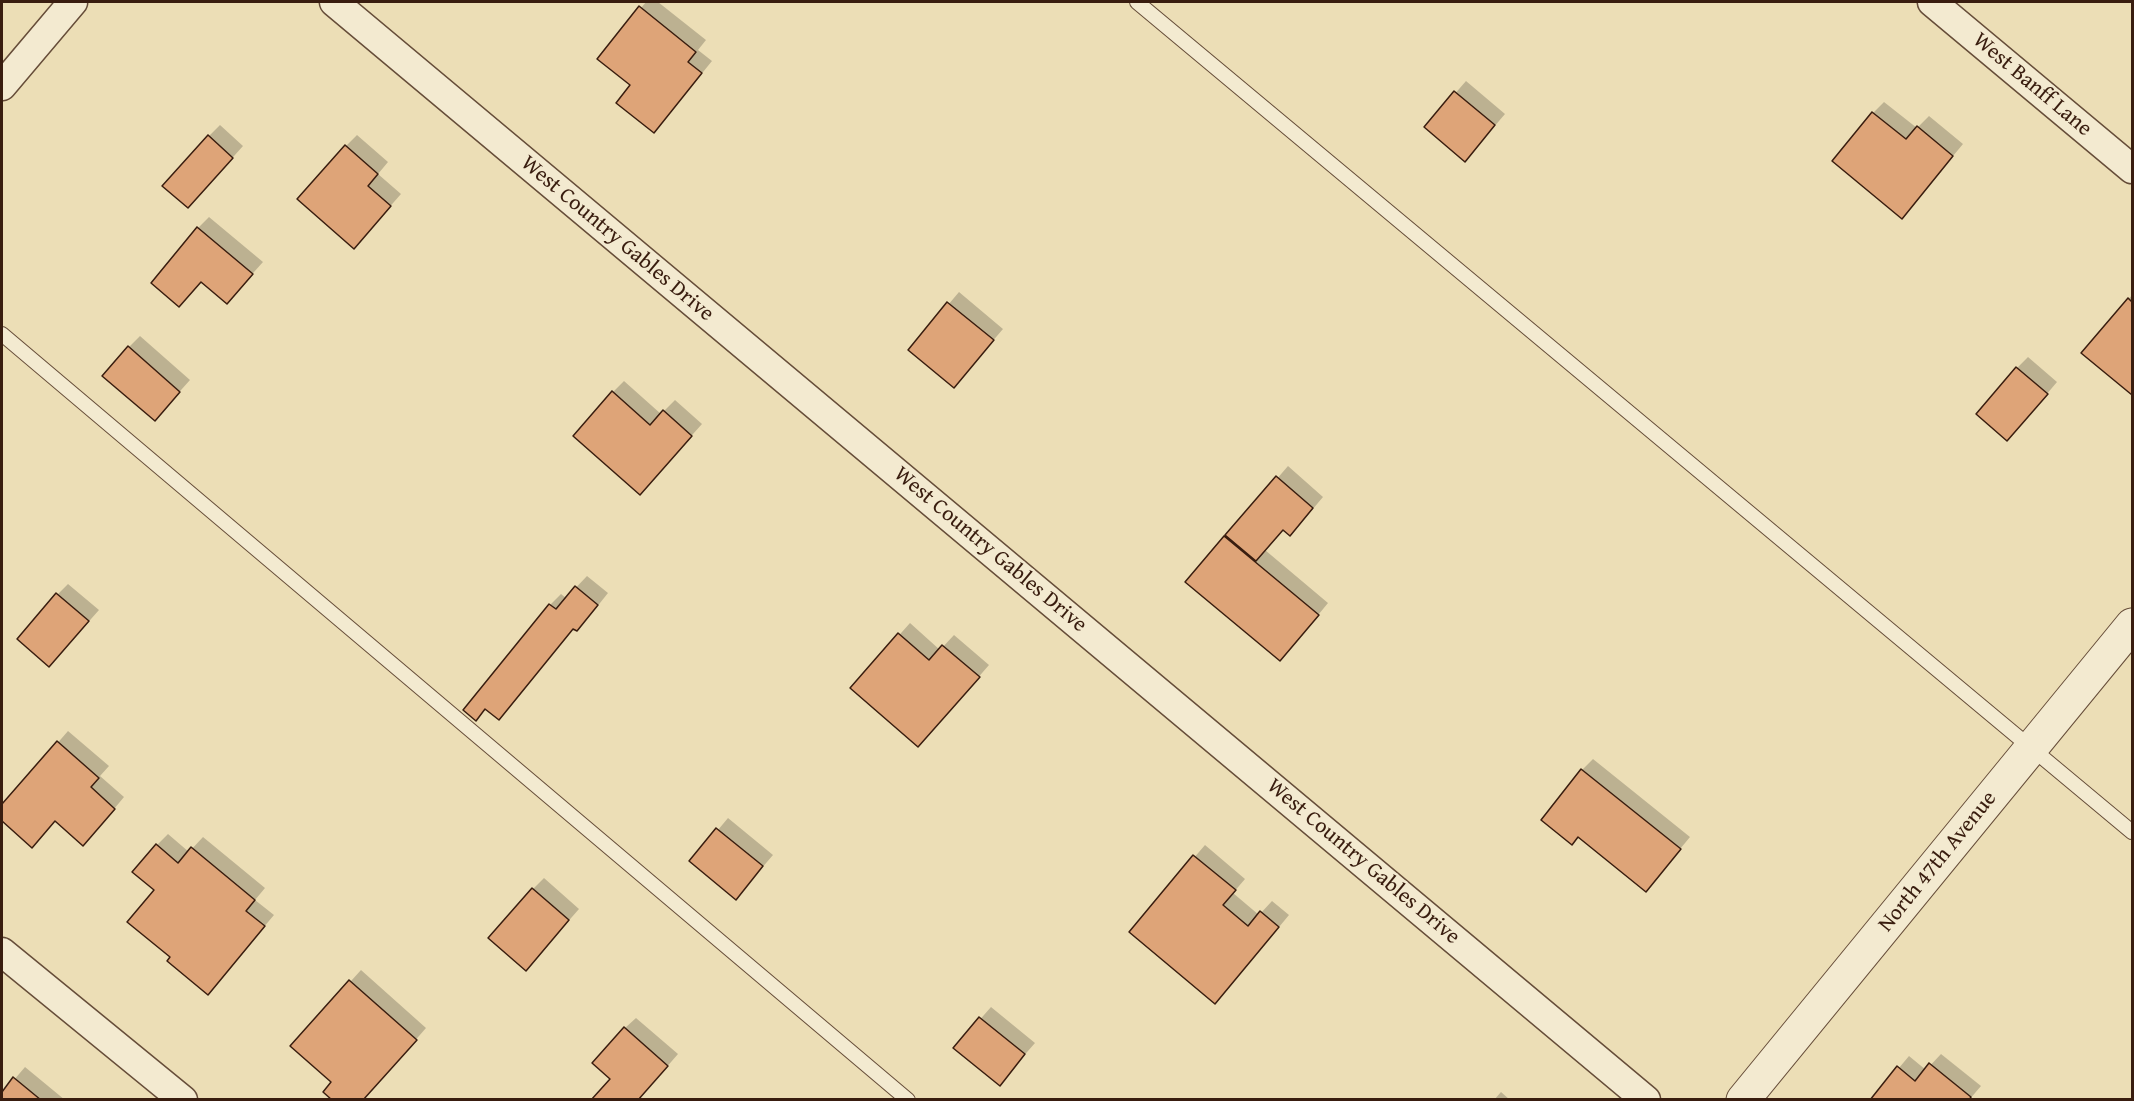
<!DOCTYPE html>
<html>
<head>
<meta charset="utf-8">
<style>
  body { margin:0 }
  #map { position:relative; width:2134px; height:1101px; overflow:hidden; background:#ecdeb6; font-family:"Gentium Book Plus",serif }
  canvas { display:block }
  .frame { position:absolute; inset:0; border:3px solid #391d0f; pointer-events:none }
</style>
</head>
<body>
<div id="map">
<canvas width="2134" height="1101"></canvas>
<div class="frame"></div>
</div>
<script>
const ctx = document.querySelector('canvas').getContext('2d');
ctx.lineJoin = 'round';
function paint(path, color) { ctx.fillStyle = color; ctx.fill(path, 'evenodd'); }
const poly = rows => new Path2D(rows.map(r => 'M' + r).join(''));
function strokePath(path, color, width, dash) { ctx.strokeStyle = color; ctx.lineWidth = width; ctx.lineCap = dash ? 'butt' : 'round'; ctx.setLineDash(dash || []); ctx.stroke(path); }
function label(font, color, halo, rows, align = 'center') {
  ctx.font = font + ' "Gentium Book Plus",serif'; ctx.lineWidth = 4.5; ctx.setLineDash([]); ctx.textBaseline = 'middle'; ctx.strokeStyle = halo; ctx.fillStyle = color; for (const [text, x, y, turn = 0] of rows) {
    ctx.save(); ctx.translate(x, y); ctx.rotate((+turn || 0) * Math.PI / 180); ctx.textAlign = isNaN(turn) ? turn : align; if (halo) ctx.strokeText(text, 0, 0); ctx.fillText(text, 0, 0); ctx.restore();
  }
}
const shadow = poly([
  [646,2,658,2,706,40,698,50,712,61,664,120,632,85,599,59],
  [1466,81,1505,114,1475,149,1426,127],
  [1884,102,1917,128,1929,116,1963,144,1902,217,1873,113],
  [220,125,243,146,199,195,209,136],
  [357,135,388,162,378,174,401,194,364,236,346,146],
  [209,217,263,262,227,302,198,228],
  [959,292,1003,329,954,386,910,350],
  [2132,295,2132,394,2084,352],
  [140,336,190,380,165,408,129,347],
  [2028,357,2057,382,2018,428,2017,368],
  [624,381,661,414,675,400,702,424,650,482,613,392],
  [1288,466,1323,497,1301,523,1284,528,1265,550,1328,603,1291,648,1188,582],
  [587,576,608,593,588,618,577,629,574,628,510,707,499,718,487,708,476,719,465,710,550,605,561,594,566,598],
  [68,584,99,610,60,654,58,594],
  [910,623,940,650,954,635,989,665,929,734,852,688],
  [68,731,109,766,100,776,124,797,94,833,56,820,32,846,2,819,2,807],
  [1593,759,1690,837,1646,890,1582,770],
  [728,818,773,855,736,898,692,861],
  [168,834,189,852,203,837,265,888,255,900,274,915,208,993,172,957,156,890,157,845],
  [1205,845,1245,879,1233,893,1259,915,1272,901,1289,915,1226,991,1131,931],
  [544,878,579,909,536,958,533,889],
  [361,970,426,1028,363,1100,333,1082,292,1046],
  [991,1007,1035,1043,999,1084,955,1048],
  [636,1018,678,1054,638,1100,612,1079,625,1028],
  [1941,1054,1981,1086,1969,1100,1872,1100,1909,1056,1926,1070],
  [25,1067,65,1100,2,1100,2,1094],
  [1501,1092,1510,1100,1494,1100]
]);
const building = poly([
  [639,6,696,52,688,62,702,73,654,133,616,103,630,85,597,59,639,6],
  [1454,91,1495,125,1465,162,1424,127,1454,91],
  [1872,112,1906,139,1917,126,1953,156,1902,219,1832,161,1872,112],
  [208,135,233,158,188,208,162,186,208,135],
  [345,145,378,174,368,186,391,206,354,249,297,199,345,145],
  [197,227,253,274,227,304,201,282,179,307,151,283,197,227],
  [2128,298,2132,302,2132,395,2081,353,2128,298],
  [947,302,994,340,954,388,908,350,947,302],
  [128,346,180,392,155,421,102,376,128,346],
  [2016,367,2048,394,2007,441,1976,414,2016,367],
  [612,391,650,425,663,410,692,436,640,495,573,436,612,391],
  [1276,476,1313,508,1290,536,1283,530,1256,561,1225,535,1276,476],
  [1224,536,1319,615,1280,661,1185,582,1224,536],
  [575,586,598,605,577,631,573,629,499,720,485,709,476,721,463,710,549,604,556,609,575,586],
  [56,593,89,621,49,667,17,639,56,593],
  [898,633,929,660,942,645,980,677,918,747,850,688,898,633],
  [57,741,99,778,91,787,115,809,83,846,55,821,32,848,2,821,2,804,57,741],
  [1581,769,1681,849,1646,892,1578,837,1572,845,1541,820,1581,769],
  [716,828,763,866,736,900,689,861,716,828],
  [156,844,178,863,191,847,255,900,246,911,265,926,208,995,167,961,170,957,127,922,154,890,132,872,156,844],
  [1193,855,1236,890,1223,905,1248,926,1260,911,1279,927,1215,1004,1129,932,1193,855],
  [532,888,569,920,526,971,488,938,532,888],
  [349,980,417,1040,363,1100,332,1100,323,1092,331,1082,290,1046,349,980],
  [979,1017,1025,1054,1000,1086,953,1048,979,1017],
  [624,1027,668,1066,638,1100,591,1100,610,1079,592,1063,624,1027],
  [1929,1063,1971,1097,1969,1100,1870,1100,1897,1066,1915,1081,1929,1063],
  [13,1077,41,1100,2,1100,2,1092,13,1077]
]);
const service = poly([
  [1137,2,2132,832],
  [2,334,908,1100]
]);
const minor = poly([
  [334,2,1646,1100],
  [1932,2,2132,169],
  [2,86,73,2],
  [2,952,183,1100]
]);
const tertiary = poly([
  [1743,1100,2132,625]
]);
const streetNames = [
  ["West Banff Lane",2032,85,40],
  ["West Country Gables Drive",617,239,40],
  ["West Country Gables Drive",990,550,40],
  ["West Country Gables Drive",1363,862,40],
  ["North 47th Avenue",1938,862,-51]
];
paint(shadow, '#0003');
paint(building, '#dea478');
strokePath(building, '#391d0f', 1.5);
strokePath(service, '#664d39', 16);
strokePath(minor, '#664d39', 31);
strokePath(tertiary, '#664d39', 35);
strokePath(service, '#f3ead0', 14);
strokePath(minor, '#f3ead0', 28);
strokePath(tertiary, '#f3ead0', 33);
label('22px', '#391d0f', '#f3ead0', streetNames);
</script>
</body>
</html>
